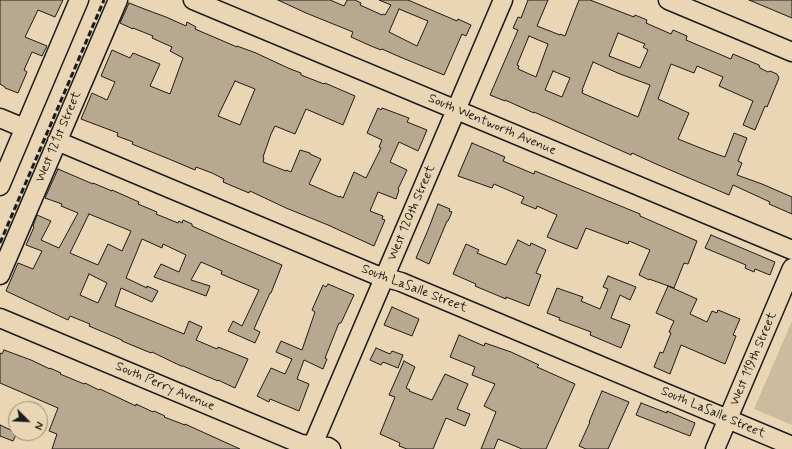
<!DOCTYPE html>
<html>
<head>
<meta charset="utf-8">
<style>
  body { margin:0 }
  #map { position:relative; width:792px; height:449px; overflow:hidden; background:#ead6b4; font-family:Mynerve,sans-serif }
  canvas { display:block }
  .north { position:absolute; left:8px; top:401px; width:40px; height:40px; box-sizing:border-box; background:#ead6b4; border:1px solid #988c77; border-radius:50%; rotate:114deg; font-size:11px; font-weight:700; line-height:16px; text-align:center; color:#1c1c1c }
  .north::after { content:''; display:block; margin:auto; width:14px; height:18px; background:#1c1c1c; clip-path:polygon(50% 0,100% 100%,50% 72%,0 100%) }
</style>
</head>
<body>
<div id="map">
<canvas width="792" height="449"></canvas>
<div class="north">N</div>
</div>
<script>
const ctx = document.querySelector('canvas').getContext('2d');
ctx.lineJoin = 'round';
function paint(path, color) { ctx.fillStyle = color; ctx.fill(path, 'evenodd'); }
const poly = rows => new Path2D(rows.map(r => 'M' + r).join(''));
function strokePath(path, color, width, dash) { ctx.strokeStyle = color; ctx.lineWidth = width; ctx.lineCap = dash ? 'butt' : 'round'; ctx.setLineDash(dash || []); ctx.stroke(path); }
function label(font, color, halo, rows, align = 'center') {
  ctx.font = font + ' Mynerve,sans-serif'; ctx.lineWidth = 3; ctx.setLineDash([]); ctx.textBaseline = 'middle'; ctx.strokeStyle = halo; ctx.fillStyle = color; for (const [text, x, y, turn = 0] of rows) {
    ctx.save(); ctx.translate(x, y); ctx.rotate((+turn || 0) * Math.PI / 180); ctx.textAlign = isNaN(turn) ? turn : align; if (halo) ctx.strokeText(text, 0, 0); ctx.fillText(text, 0, 0); ctx.restore();
  }
}
const green = poly([
  [792,321,792,425,754,409]
]);
const building = poly([
  [0,0,63,0,55,17,38,10,25,37,47,46,42,56,32,52,24,70,27,72,18,93,5,88,5,87,0,84,0,0],
  [278,0,330,0,344,6,347,0,355,0,361,3,360,5,382,15,383,14,385,15,391,5,379,0,408,0,457,21,458,19,471,25,466,36,462,34,444,75,400,57,382,49,381,50,371,46,351,37,353,32,306,13,278,0],
  [399,9,428,21,417,46,389,32,399,9],
  [528,0,548,0,537,26,560,35,560,34,565,36,579,0,590,0,634,17,635,15,647,20,646,23,671,34,673,30,687,36,686,40,731,59,733,54,759,65,760,68,768,72,770,71,777,74,779,78,767,107,765,106,755,130,743,125,753,101,719,86,723,77,697,66,694,73,671,64,658,99,689,113,678,139,708,151,725,157,734,133,747,138,738,161,742,163,737,175,762,184,792,197,792,214,769,204,770,202,733,185,729,195,656,164,632,153,631,155,534,112,534,113,505,100,505,101,490,95,518,30,513,28,518,17,521,18,528,0],
  [618,33,645,44,643,47,648,50,640,68,609,56,618,33],
  [529,36,548,44,536,77,518,69,519,66,517,65,529,36],
  [593,62,620,74,650,85,638,117,582,93,583,90,582,90,593,62],
  [553,71,570,78,562,97,545,90,553,71],
  [749,0,792,0,792,18,749,0],
  [129,3,147,10,166,17,186,26,187,22,196,27,195,29,237,47,237,46,256,53,288,68,301,73,301,75,324,84,325,83,355,96,343,125,306,109,295,134,275,126,271,134,263,157,264,158,263,162,286,171,286,170,291,172,300,150,310,153,310,154,321,159,309,184,339,197,340,196,343,198,354,172,366,178,381,148,379,147,382,140,367,133,378,108,381,110,382,108,409,118,407,122,427,130,418,151,399,142,390,162,407,170,398,189,399,190,396,199,378,192,370,211,383,216,382,219,385,220,374,246,328,225,286,208,250,191,249,193,223,182,224,179,212,173,196,167,195,170,169,159,132,144,133,142,117,136,118,133,81,119,92,93,107,100,115,82,101,76,112,50,130,58,133,53,160,64,150,86,170,94,183,58,170,51,172,47,152,38,153,36,133,28,133,29,120,23,129,3],
  [235,81,255,89,240,125,218,116,235,81],
  [472,143,505,157,503,161,534,174,535,171,584,191,640,214,640,216,697,241,688,264,684,263,674,288,649,279,649,280,639,275,650,250,629,241,628,244,586,228,577,249,547,237,557,215,537,206,536,209,521,203,524,197,494,184,492,188,458,176,472,143],
  [58,169,93,184,93,183,112,191,112,190,139,202,138,204,157,212,156,214,178,223,179,221,182,223,183,220,192,224,192,226,228,242,282,265,271,293,270,293,254,329,260,332,255,343,228,331,233,321,242,326,259,290,221,274,222,271,201,262,191,280,210,286,206,296,154,277,161,264,179,272,186,255,163,244,162,248,142,239,126,278,147,288,147,286,158,291,152,302,121,288,115,306,184,334,189,321,202,327,196,340,217,349,218,347,248,359,235,388,218,380,218,381,206,376,183,366,181,366,152,352,151,353,134,346,122,341,122,340,89,326,90,324,70,316,68,320,6,291,18,263,33,269,42,251,26,245,34,227,33,226,37,215,51,221,41,240,59,248,78,213,61,206,62,204,45,198,58,169],
  [89,214,131,231,122,251,108,244,98,265,70,253,89,214],
  [89,274,107,283,98,303,80,295,89,274],
  [438,204,450,209,449,211,452,212,448,221,447,221,429,264,416,258,428,230,438,204],
  [711,235,775,262,770,275,755,269,754,272,745,268,746,265,705,248,711,235],
  [518,240,530,246,531,243,546,250,536,273,541,275,529,306,506,297,506,299,475,286,476,284,453,274,466,244,479,250,477,253,506,265,518,240],
  [608,276,636,287,630,300,620,295,611,318,630,325,621,348,590,335,591,332,559,320,560,318,547,313,557,288,583,297,581,301,600,309,608,289,603,287,608,276],
  [328,284,354,295,341,323,339,323,325,358,327,359,323,369,304,360,297,379,309,384,299,411,270,399,269,402,257,396,271,368,285,374,292,359,276,352,281,341,302,350,315,312,312,310,323,285,326,287,328,284],
  [668,286,697,299,690,314,707,322,712,311,717,313,718,310,740,319,733,335,736,336,725,364,681,345,670,374,654,367,660,352,663,353,671,333,669,332,674,321,656,313,668,286],
  [392,307,419,319,412,336,384,325,392,307],
  [459,335,484,346,485,343,511,352,539,365,537,367,575,384,546,449,522,449,498,439,494,449,481,449,496,412,484,406,495,384,472,375,475,367,450,357,459,335],
  [376,348,390,354,392,351,403,355,398,368,383,362,381,365,370,360,376,348],
  [4,350,31,360,50,369,50,368,61,373,60,374,84,384,85,383,99,390,100,389,136,406,136,404,153,412,154,411,165,416,164,417,185,425,185,424,240,449,52,449,57,434,49,431,58,408,0,383,0,353,2,354,4,350],
  [404,361,415,367,406,388,410,390,409,391,432,400,445,374,468,384,457,409,470,414,465,426,446,418,433,449,407,449,399,446,400,443,380,434,395,397,389,395,404,361],
  [602,391,629,402,608,449,586,449,579,446,590,422,589,422,602,391],
  [641,403,667,413,667,411,695,423,690,436,636,415,641,403],
  [0,425,17,433,13,441,0,436,0,425]
]);
const minor = poly([
  [193,0,792,250],
  [668,0,792,52],
  [0,118,24,128],
  [57,141,376,275,401,282,792,446],
  [0,186,79,0],
  [0,275,118,0],
  [0,318,301,444,328,447,331,449],
  [311,449,503,0],
  [715,449,792,268]
]);
const rail = poly([
  [0,243,104,0]
]);
const streetNames = [
  ["South Wentworth Avenue",492,125,23],
  ["West 121st Street",59,137,-67],
  ["West 120th Street",412,213,-67],
  ["South LaSalle Street",414,289,21],
  ["West 119th Street",754,359,-67],
  ["South Perry Avenue",165,387,23],
  ["South LaSalle Street",713,413,23]
];
paint(green, '#ccbb9e');
paint(building, '#b8a88f');
strokePath(building, '#1c1c1c', 1);
strokePath(minor, '#1c1c1c', 21);
strokePath(minor, '#ead6b4', 18);
strokePath(rail, '#1c1c1c', 3, [6, 3]);
label('13px', '#1c1c1c', '#ead6b4', streetNames);
</script>
</body>
</html>
